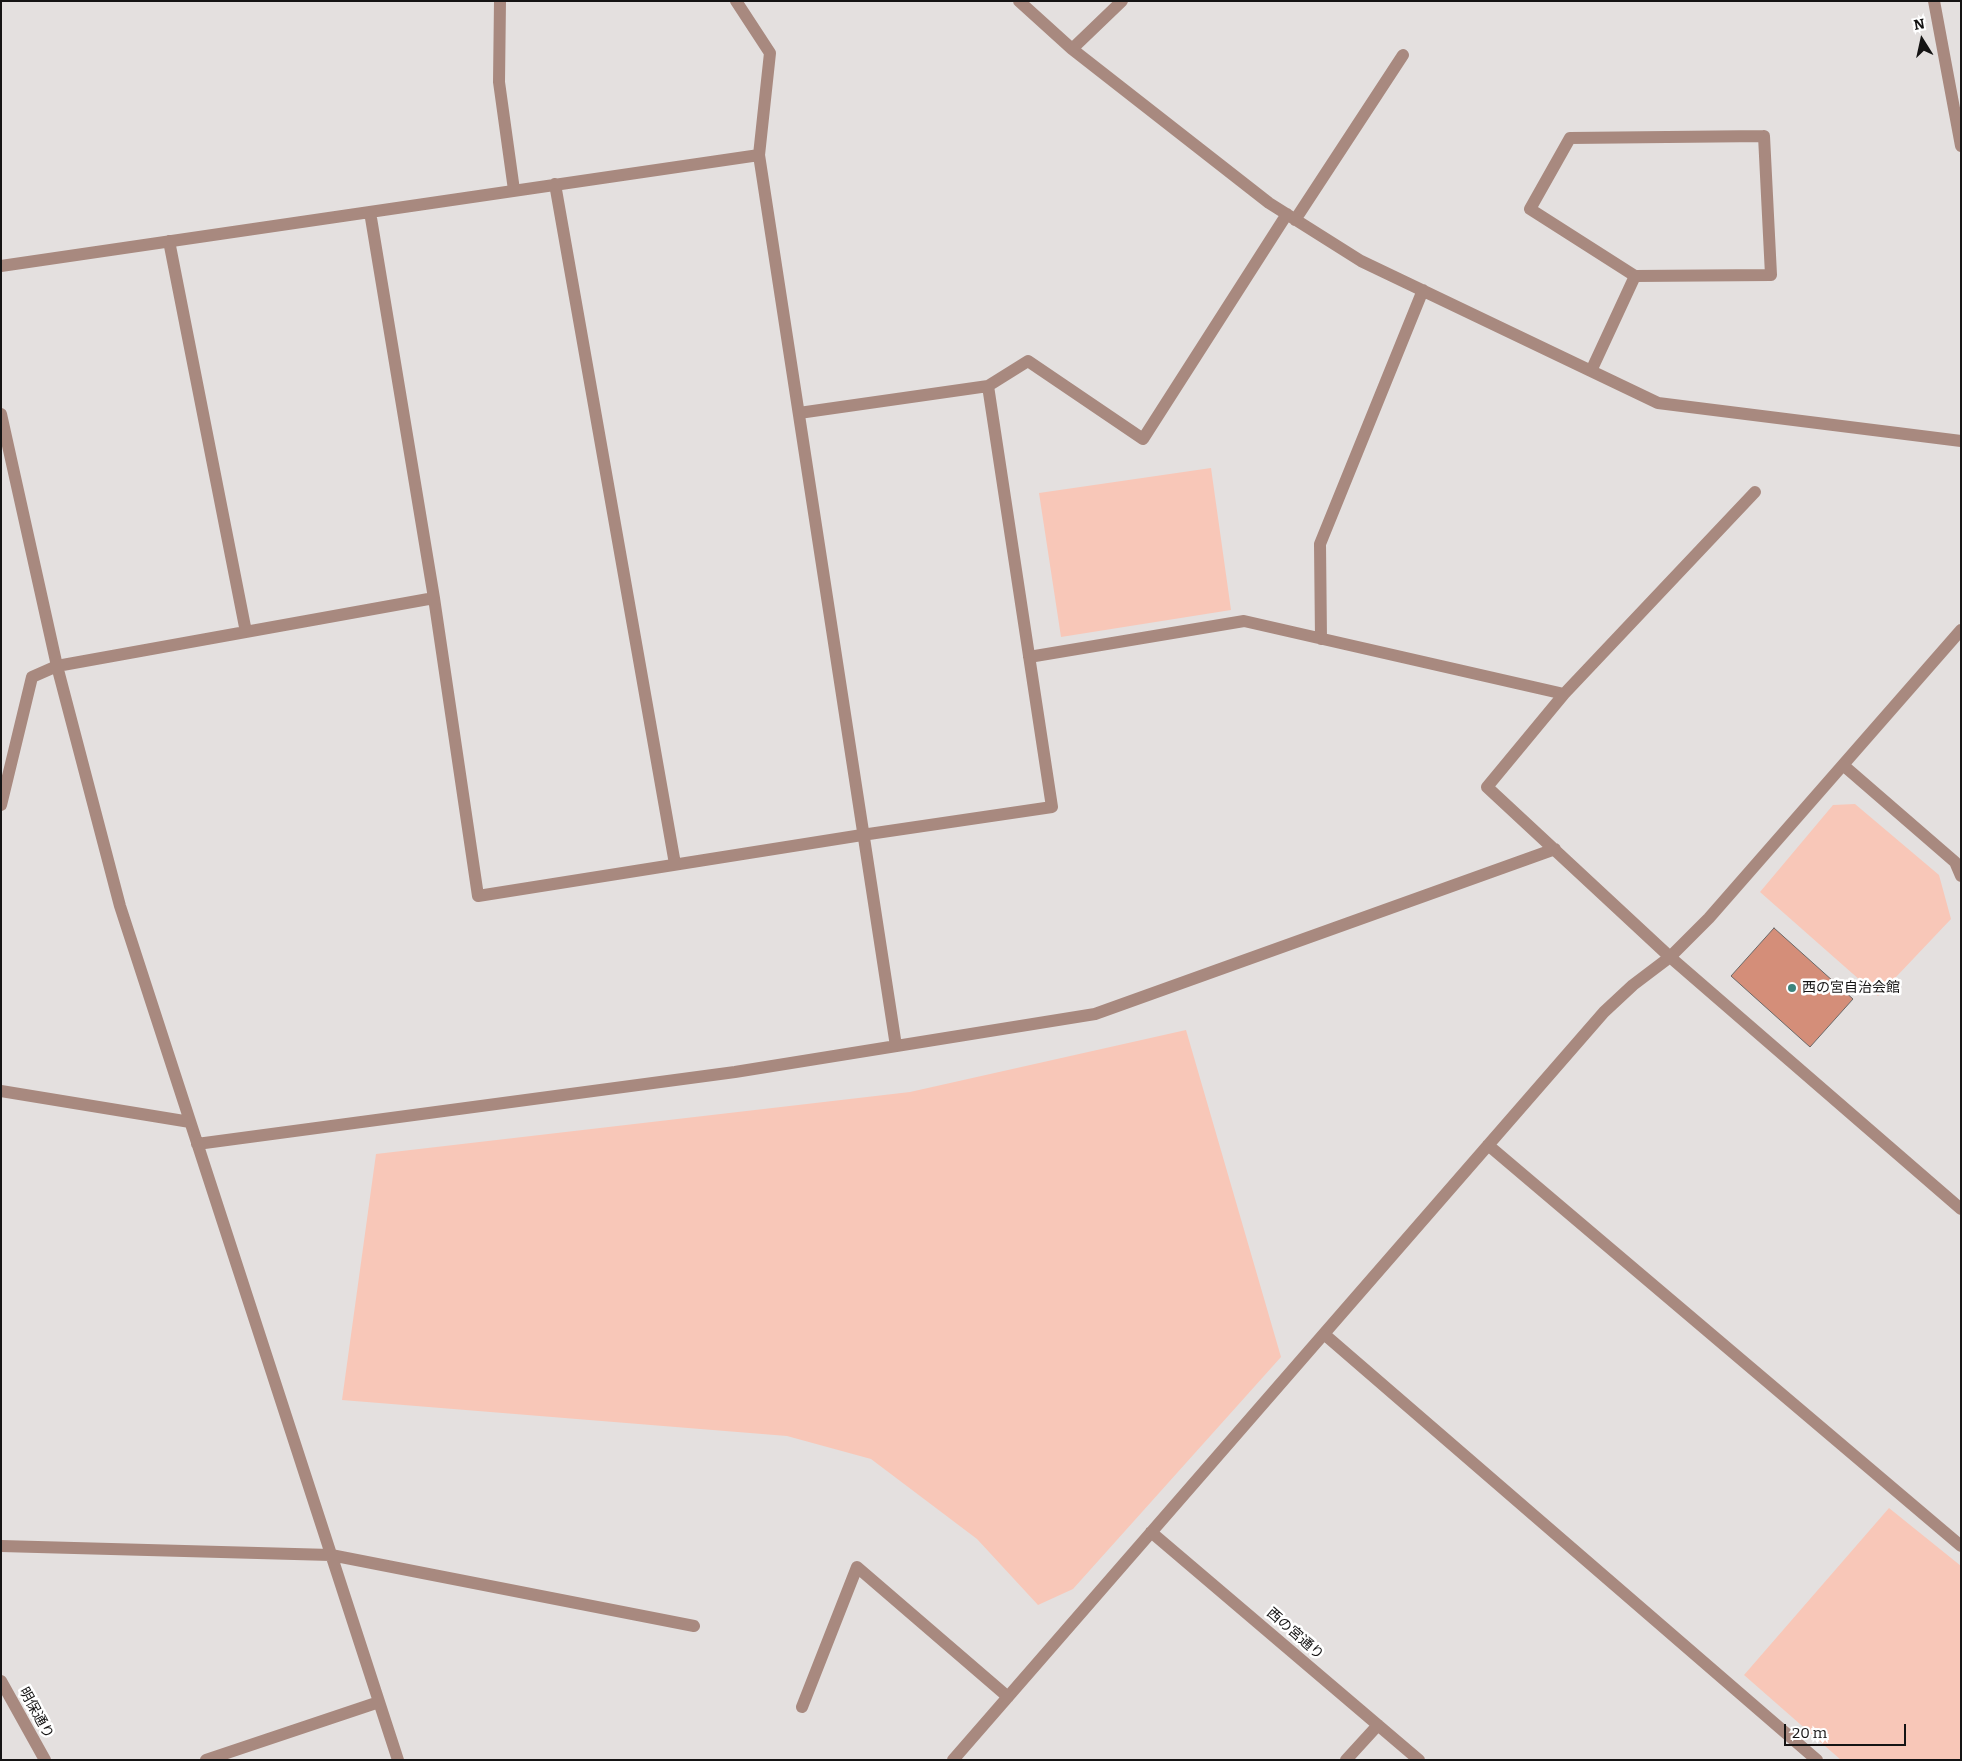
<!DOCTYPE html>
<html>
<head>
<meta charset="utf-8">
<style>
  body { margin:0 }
  #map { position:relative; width:1962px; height:1761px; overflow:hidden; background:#e4e0df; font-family:Bitter,serif }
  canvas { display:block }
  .frame { position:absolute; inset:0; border:2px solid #151414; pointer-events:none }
  .north { position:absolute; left:1897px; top:15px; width:50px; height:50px; -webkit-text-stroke:4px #fff; paint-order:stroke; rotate:350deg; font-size:14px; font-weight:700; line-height:20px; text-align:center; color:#151414 }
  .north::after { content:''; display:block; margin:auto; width:18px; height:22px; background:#151414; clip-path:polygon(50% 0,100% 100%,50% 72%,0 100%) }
  .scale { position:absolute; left:1784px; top:1724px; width:122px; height:22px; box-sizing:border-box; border:2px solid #151414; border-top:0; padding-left:6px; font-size:15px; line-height:18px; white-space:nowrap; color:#151414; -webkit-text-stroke:4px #fff; paint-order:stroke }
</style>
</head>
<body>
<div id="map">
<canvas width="1962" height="1761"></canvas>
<div class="frame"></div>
<div class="north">N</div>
<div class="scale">20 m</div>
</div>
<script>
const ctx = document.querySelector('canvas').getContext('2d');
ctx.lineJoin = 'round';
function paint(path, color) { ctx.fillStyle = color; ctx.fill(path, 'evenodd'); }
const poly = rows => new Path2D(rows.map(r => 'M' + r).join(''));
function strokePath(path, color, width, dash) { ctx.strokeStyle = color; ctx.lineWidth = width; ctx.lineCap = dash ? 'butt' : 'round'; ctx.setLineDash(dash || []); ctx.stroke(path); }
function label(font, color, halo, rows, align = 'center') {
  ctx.font = font + ' Bitter,"Noto Sans JP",serif'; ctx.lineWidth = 5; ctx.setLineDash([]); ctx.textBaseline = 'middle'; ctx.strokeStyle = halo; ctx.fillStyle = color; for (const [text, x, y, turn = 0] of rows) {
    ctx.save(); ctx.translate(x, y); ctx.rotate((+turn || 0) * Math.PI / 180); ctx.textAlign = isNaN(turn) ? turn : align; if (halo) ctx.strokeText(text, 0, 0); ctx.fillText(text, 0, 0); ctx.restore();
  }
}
const green = poly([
  [1211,468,1231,610,1061,637,1039,493],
  [1855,804,1939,875,1951,919,1878,996,1760,892,1833,805],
  [1186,1030,1281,1357,1073,1589,1038,1605,977,1539,871,1459,787,1436,342,1400,376,1154,910,1092],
  [1889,1508,1961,1566,1961,1760,1841,1760,1744,1675]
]);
const building = poly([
  [1774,928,1853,999,1810,1047,1731,976,1774,928]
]);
const minor = poly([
  [500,1,499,82,514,190],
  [736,1,770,53,759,155],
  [1019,1,1072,49,1269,203,1361,261,1658,403,1961,441],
  [1934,1,1961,146],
  [1072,49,1122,1],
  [1764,136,1771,275,1635,276,1530,209,1570,138,1764,136],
  [555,184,675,864],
  [370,212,434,598,478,896,862,835,1052,807,988,386],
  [1295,220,1403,55],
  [169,241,246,632],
  [1,266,759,155,896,1046],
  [1591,371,1635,276],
  [799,413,988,386,1028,361,1143,439,1287,214],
  [1,414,57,666,120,906,398,1760],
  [1755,492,1564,694,1487,787,1670,957,1961,1209],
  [1321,639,1320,544,1423,290],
  [1029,657,1244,621,1564,694],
  [1843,765,1955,862,1961,876],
  [1,805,32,677,57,666,434,598],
  [1,1091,190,1122],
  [197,1144,735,1072,1095,1014,1555,849],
  [1488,1145,1961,1546],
  [1324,1334,1817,1760],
  [1151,1532,1419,1760],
  [1,1546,331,1555,694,1626],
  [1,1681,45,1760],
  [802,1707,857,1567,1008,1697],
  [206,1760,379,1702],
  [953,1760,1604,1012,1633,985,1670,957,1709,918,1961,630],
  [1346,1760,1378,1725]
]);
const markers = [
  [1792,988,5,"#3d847d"]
];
const poiNames = [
  ["西の宮自治会館",1802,988]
];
const streetNames = [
  ["西の宮通り",1295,1634,41],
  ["明保通り",36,1713,61]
];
paint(green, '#f8c7b8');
paint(building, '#d48e79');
strokePath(building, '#6a6766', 1);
strokePath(minor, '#a8897f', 12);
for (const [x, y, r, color] of markers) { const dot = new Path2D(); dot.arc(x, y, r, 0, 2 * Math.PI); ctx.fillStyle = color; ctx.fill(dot); strokePath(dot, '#fff', 2); }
label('14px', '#151414', '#fff', poiNames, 'left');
label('14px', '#151414', '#fff', streetNames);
</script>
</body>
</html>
